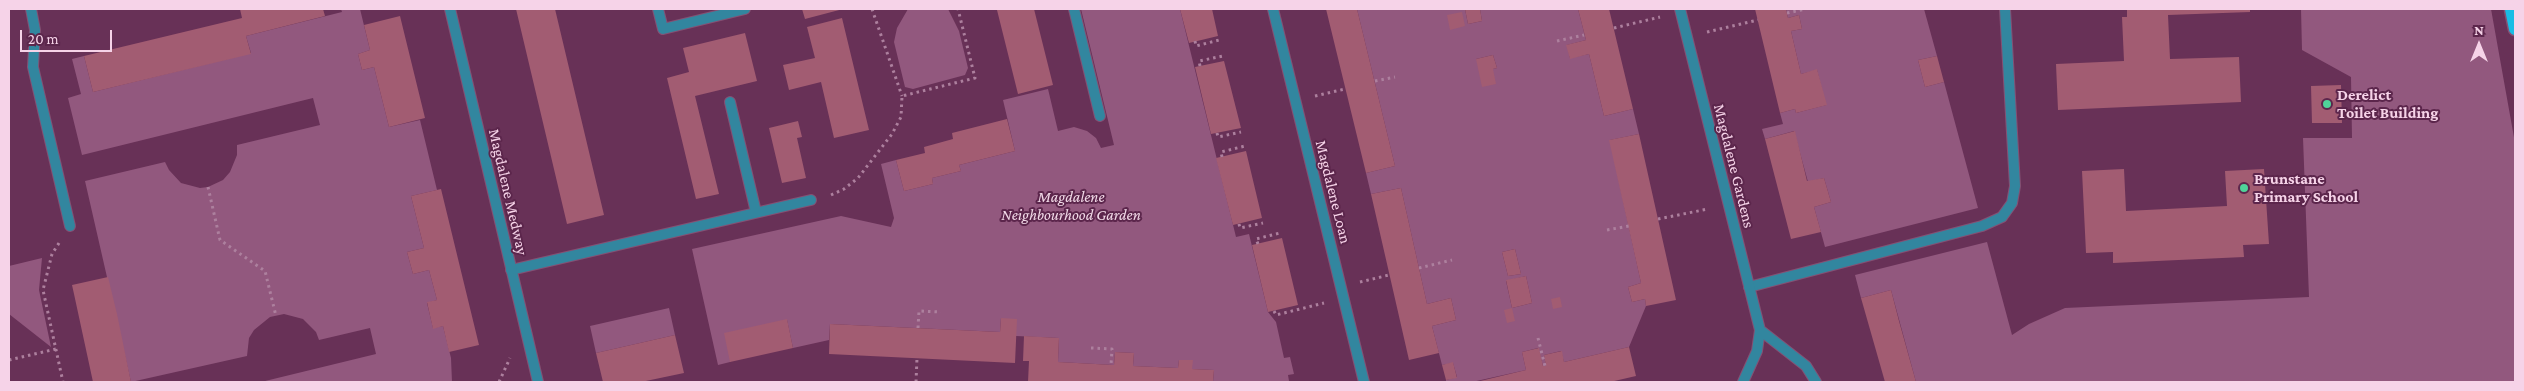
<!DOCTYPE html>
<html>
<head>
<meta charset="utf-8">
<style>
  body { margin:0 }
  #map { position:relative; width:2524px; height:391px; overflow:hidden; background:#683157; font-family:"Crimson Pro",serif }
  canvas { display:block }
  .frame { position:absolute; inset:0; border:10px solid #f6d3e8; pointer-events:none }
  .north { position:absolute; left:2454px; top:20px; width:50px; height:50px; -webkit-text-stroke:4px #5c264c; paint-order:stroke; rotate:0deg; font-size:14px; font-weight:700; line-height:20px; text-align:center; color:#f6d3e8 }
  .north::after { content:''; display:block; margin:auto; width:18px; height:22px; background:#f6d3e8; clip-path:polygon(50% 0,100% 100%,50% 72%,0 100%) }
  .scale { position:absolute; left:20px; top:30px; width:92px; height:22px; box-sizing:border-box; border:2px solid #f6d3e8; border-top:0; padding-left:6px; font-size:15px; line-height:18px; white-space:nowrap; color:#f6d3e8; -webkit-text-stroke:4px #5c264c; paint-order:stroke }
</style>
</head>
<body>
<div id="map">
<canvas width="2524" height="391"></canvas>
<div class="frame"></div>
<div class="north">N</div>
<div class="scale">20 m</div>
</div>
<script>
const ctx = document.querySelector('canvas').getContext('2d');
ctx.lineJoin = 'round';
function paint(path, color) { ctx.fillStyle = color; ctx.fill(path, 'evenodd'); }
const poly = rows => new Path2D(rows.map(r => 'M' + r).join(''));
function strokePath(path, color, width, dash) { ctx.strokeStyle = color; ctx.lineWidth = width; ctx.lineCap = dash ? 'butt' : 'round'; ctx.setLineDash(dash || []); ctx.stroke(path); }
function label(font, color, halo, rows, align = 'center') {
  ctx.font = font + ' "Crimson Pro",serif'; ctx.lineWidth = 4; ctx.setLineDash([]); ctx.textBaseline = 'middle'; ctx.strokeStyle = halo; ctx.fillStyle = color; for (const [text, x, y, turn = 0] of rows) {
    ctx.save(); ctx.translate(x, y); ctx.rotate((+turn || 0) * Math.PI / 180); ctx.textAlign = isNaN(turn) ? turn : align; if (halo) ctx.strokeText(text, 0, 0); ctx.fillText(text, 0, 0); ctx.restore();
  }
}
const green = poly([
  [341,9,360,9,370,50,358,54,362,70,374,67,389,127,420,120,437,190,411,196,424,248,407,252,413,274,429,270,437,300,427,303,433,328,443,326,451,358,452,382,261,382,376,354,370,328,319,340,316,332,303,319,284,314,270,317,254,330,249,338,247,356,131,382,85,181,165,162,169,170,181,183,200,188,208,187,223,180,230,172,237,155,237,145,320,125,313,98,82,155,68,98,81,94,72,59,84,56,93,92,251,53,246,36,342,12],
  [908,9,948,9,959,31,968,68,965,75,913,89,905,87,894,42,897,28],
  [1081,9,1180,9,1236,237,1249,234,1268,312,1276,322,1284,358,1290,357,1294,374,1288,375,1289,381,1213,382,1214,370,1192,369,1192,360,1179,360,1178,368,1133,366,1134,353,1115,352,1114,365,1058,362,1059,338,1016,336,1001,318,1000,332,830,324,829,340,793,348,787,320,730,362,718,365,692,249,841,216,891,227,894,218,881,164,896,160,904,191,933,184,932,178,961,171,959,165,1015,151,1003,100,1048,89,1058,131,1074,127,1087,131,1096,138,1101,148,1114,145],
  [1357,9,1465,9,1468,24,1482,21,1480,9,1578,9,1586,40,1567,45,1570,58,1589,54,1604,116,1633,109,1639,134,1610,140,1641,283,1628,287,1632,302,1645,299,1646,306,1629,347,1564,362,1561,351,1544,355,1546,366,1543,366,1538,348,1522,352,1526,370,1472,382,1446,382,1446,380,1457,377,1453,363,1442,365,1432,326,1456,320,1451,298,1427,304,1401,188,1371,194,1366,173,1395,166],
  [1493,55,1497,68,1493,69,1476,59],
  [1515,249,1521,274,1508,276,1502,252],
  [1526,276,1532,303,1512,308,1506,281],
  [1786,9,1924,9,1937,56,1918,60,1925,87,1944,82,1978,208,1825,247,1814,207,1831,202,1824,178,1808,182,1794,131,1765,139,1762,129,1783,124,1780,113,1795,109,1796,113,1826,105,1817,70,1801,74,1791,31,1802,29,1799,15,1788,18],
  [2301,9,2491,9,2515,143,2515,382,1916,382,1891,290,1861,298,1855,275,1987,242,2012,335,2029,324,2065,308,2309,297,2303,138,2352,138,2351,77,2302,50],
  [42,258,39,290,51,347,9,314,9,266],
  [669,308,675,335,596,353,590,326]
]);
const building = poly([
  [240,9,323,9,325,16,246,36,251,54,93,92,84,56,242,18],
  [516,9,555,9,604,215,567,224],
  [802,9,843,9,805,19],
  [1004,9,1034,9,1053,85,1018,94,997,10],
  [1180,9,1212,9,1218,36,1189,43],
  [1326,9,1357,9,1395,166,1366,173],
  [1465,9,1480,9,1482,21,1468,24],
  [1578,9,1609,9,1633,109,1604,116,1589,54,1570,59,1566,45,1586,40],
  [1755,9,1786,9,1788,18,1799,15,1802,29,1791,31,1801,74,1817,69,1827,105,1796,113,1795,109,1780,113],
  [2127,9,2250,9,2250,12,2168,15,2170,59,2239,57,2241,102,2058,110,2056,64,2124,61,2122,17,2127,17],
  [1462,12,1465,26,1450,30,1447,15],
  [400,16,425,118,389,127,374,67,362,70,358,54,370,50,364,25],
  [842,18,869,130,834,138,821,82,789,90,783,65,815,58,807,27],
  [745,33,757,81,695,96,719,194,696,199,667,78,689,72,683,48],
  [1493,55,1497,68,1493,69,1496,84,1482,87,1476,59],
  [1937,56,1944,82,1925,87,1918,60],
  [1224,61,1241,128,1211,134,1195,67],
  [2341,85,2342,123,2312,123,2311,86],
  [1007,119,1015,151,959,165,961,171,932,178,933,184,904,191,896,160,925,153,924,147,953,139,952,133],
  [798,121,802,137,797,138,806,178,782,183,769,128],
  [1795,131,1807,181,1824,178,1831,202,1814,207,1821,232,1791,239,1765,139],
  [1639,134,1676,300,1646,306,1645,299,1632,302,1628,287,1641,283,1609,140],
  [1246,151,1262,218,1233,225,1216,158],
  [2124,169,2126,211,2227,206,2225,171,2264,169,2269,244,2243,245,2244,257,2113,263,2113,252,2086,253,2082,171],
  [1401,188,1427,304,1451,298,1456,320,1432,326,1439,353,1409,360,1371,194],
  [441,189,479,345,449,352,443,326,433,329,427,302,437,300,429,270,413,274,407,252,424,248,411,196],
  [1282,238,1298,305,1268,312,1252,245],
  [1515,249,1521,274,1508,276,1502,252],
  [1526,276,1532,303,1512,308,1506,280],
  [108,277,117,314,131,382,93,382,74,294,72,285],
  [1891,290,1899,321,1916,382,1885,382,1861,298],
  [1560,297,1562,307,1553,309,1551,299],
  [1512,308,1515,321,1507,323,1504,310],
  [1001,318,1017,319,1015,363,829,354,830,324,1000,332],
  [787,319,793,348,730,362,724,333],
  [675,335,684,373,641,382,603,382,596,353],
  [1024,336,1059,338,1058,362,1114,365,1115,352,1134,353,1133,366,1178,368,1179,360,1193,360,1192,369,1214,370,1213,382,1028,382,1029,361,1023,361],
  [1629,347,1636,376,1610,382,1476,382,1526,370,1522,352,1539,348,1543,366,1546,366,1544,355,1562,351,1564,362],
  [1453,362,1457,378,1446,380,1442,365]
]);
const path = poly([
  [872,9,902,96],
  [1787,13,1806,9],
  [1614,28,1660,17],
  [1707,32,1758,20],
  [1195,41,1196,46,1219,40],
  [1557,41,1584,35],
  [1200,66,1199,61,1223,56],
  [1375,81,1395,77],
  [1315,96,1345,89],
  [1217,133,1218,137,1241,132],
  [1222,157,1221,152,1245,146],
  [208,187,220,240,265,271,276,316],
  [831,195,844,189,858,178,892,134,901,117,902,96,975,78,958,9],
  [1658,219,1708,209],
  [1239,224,1240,228,1263,223],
  [1607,230,1629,226],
  [59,243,52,254,43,290,63,382],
  [1258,244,1256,239,1280,233],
  [1419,268,1452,260],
  [1360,282,1389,275],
  [1274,311,1276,315,1324,303],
  [918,328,919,311,941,312],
  [1538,338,1545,366],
  [1091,348,1112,349,1111,365],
  [9,360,56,349],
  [499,382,510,358],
  [916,382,917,358]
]);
const lane = poly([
  [31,9,35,30,33,67,70,226],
  [658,9,663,29,745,9],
  [1074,9,1100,116],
  [730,102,756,212],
  [511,270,811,200],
  [1749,287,1982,226,2002,217,2012,203,2015,186,2005,9]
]);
const street = poly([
  [450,9,538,382],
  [1273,9,1364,382],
  [1680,9,1760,330,1757,351,1743,382],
  [1760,330,1806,366,1816,382]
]);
const primary = poly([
  [2511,9,2515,29]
]);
const markers = [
  [2327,104,5,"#4fd399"],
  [2244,188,5,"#4fd399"]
];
const poiNames = [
  ["Derelict",2337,95],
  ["Toilet Building",2337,113],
  ["Brunstane",2254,179],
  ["Primary School",2254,197]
];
const streetNames = [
  ["Magdalene Gardens",1734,166,76],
  ["Magdalene Medway",508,192,77],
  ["Magdalene Loan",1333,192,76]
];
const parkNames = [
  ["Magdalene",1071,197],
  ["Neighbourhood Garden",1071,215]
];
paint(green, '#92587e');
paint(building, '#a25c72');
strokePath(lane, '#845174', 12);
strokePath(street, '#845174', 12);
strokePath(primary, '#845174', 15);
strokePath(path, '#ad809e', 3, [2.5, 4]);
strokePath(lane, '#32869f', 10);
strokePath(street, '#32869f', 10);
strokePath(primary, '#18bde5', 12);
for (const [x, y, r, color] of markers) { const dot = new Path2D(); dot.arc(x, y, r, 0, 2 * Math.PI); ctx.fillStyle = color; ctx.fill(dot); strokePath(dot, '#5c264c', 2); }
label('bold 16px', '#f6d3e8', '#5c264c', poiNames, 'left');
label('16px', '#f6d3e8', '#5c264c', streetNames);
label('italic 16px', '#f2dae8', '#5c264c', parkNames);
</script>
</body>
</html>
